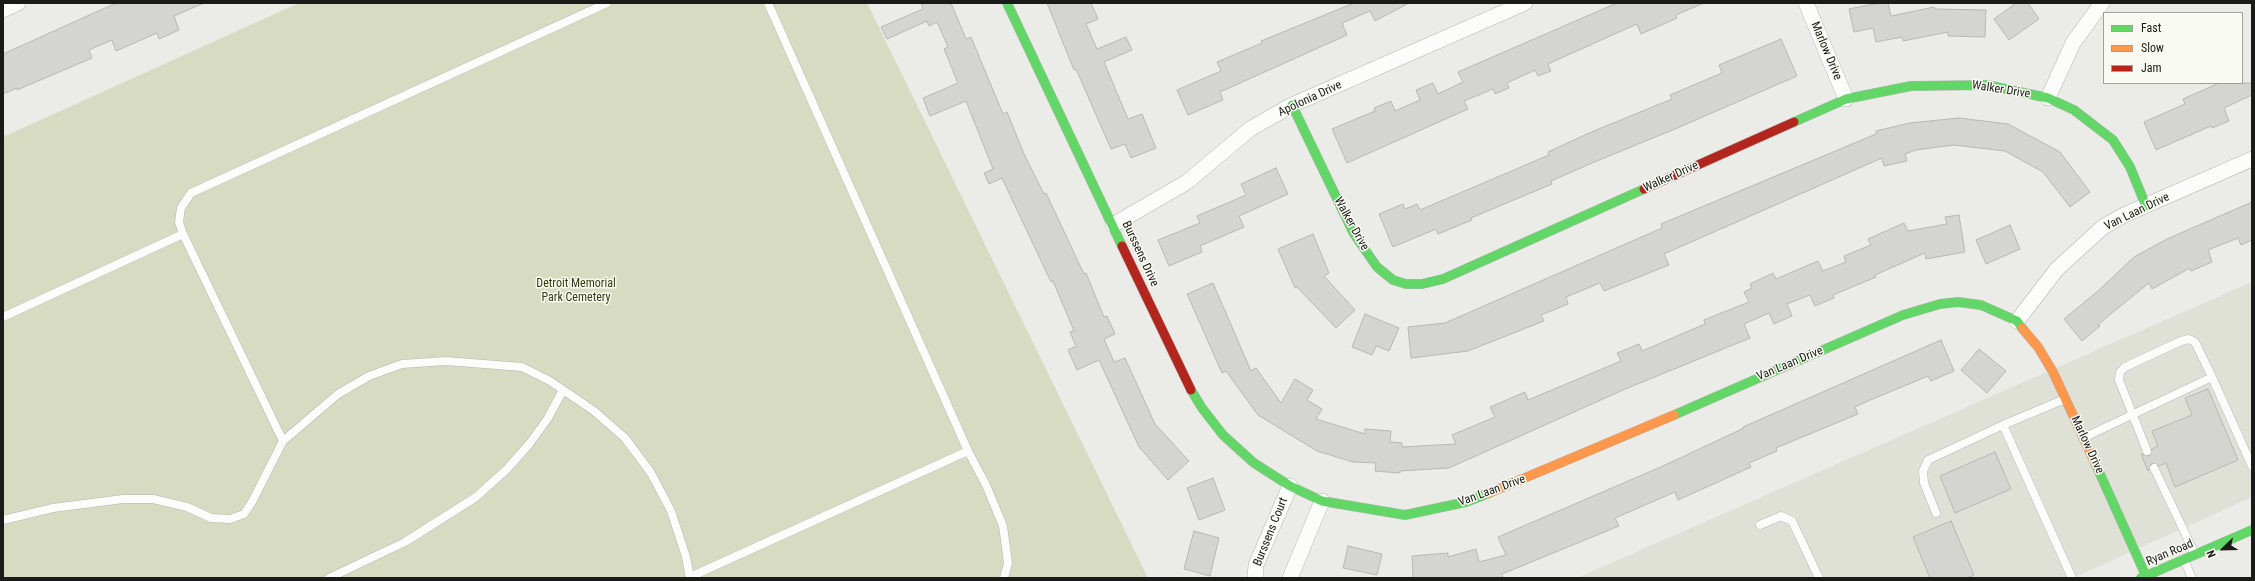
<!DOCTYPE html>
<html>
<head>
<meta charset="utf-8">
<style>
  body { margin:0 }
  #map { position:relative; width:2255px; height:581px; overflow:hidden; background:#ebebe7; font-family:"Roboto Condensed",sans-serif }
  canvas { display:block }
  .frame { position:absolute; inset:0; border:4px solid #1a1a18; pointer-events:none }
  .legend { position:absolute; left:2103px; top:12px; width:140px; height:72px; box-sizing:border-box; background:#f9fbf3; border:1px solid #a0a19b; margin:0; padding:5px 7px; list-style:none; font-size:12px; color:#1a1a18 }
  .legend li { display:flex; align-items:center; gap:8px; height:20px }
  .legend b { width:20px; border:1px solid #a0a19b }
  .north { position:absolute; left:2203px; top:529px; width:40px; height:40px; -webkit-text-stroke:3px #f9fbf3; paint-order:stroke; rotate:247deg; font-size:11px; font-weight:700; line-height:16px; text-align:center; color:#1a1a18 }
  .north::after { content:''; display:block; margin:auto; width:14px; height:18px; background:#1a1a18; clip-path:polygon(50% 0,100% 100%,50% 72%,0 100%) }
</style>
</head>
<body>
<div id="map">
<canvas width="2255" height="581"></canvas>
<div class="frame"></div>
<ul class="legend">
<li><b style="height:5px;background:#63d668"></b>Fast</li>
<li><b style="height:5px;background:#ff974d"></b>Slow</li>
<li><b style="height:5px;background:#b3261e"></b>Jam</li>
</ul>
<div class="north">N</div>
</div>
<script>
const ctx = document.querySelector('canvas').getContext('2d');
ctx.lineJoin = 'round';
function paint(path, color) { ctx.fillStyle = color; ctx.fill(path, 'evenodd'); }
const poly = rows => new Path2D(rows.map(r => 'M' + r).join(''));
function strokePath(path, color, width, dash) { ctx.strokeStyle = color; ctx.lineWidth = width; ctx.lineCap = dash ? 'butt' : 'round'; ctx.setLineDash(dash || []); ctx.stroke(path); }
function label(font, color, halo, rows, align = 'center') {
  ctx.font = font + ' "Roboto Condensed",sans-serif'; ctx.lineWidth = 3; ctx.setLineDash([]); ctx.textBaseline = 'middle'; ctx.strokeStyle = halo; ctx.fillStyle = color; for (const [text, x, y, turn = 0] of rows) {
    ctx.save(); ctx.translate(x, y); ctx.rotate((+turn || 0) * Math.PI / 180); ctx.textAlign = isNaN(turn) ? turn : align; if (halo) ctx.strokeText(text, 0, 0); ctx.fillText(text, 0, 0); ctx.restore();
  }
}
const built = poly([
  [2252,282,2252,497,2073,578,1577,578]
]);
const green = poly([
  [299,3,867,3,1148,578,3,578,3,137]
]);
const building = poly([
  [116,3,204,3,174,16,179,30,159,39,157,33,116,51,112,40,89,50,92,58,17,90,17,88,3,94,3,54,116,3],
  [921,3,951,3,966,39,971,37,1003,114,1007,112,1024,154,1044,194,1046,193,1084,274,1086,273,1104,317,1107,316,1115,334,1104,339,1114,362,1125,358,1155,424,1189,461,1168,480,1139,447,1099,360,1077,370,1068,350,1076,346,1070,332,1074,331,1053,281,1051,282,1002,178,989,184,984,173,993,169,966,101,930,116,923,98,958,83,944,49,948,47,937,22,929,26,927,21,887,39,881,27,923,9,921,3],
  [1047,3,1091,3,1098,19,1086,24,1097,49,1126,37,1132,50,1104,62,1128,119,1142,114,1156,148,1131,158,1125,144,1111,149,1076,69,1074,70,1047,3],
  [1354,3,1409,3,1375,21,1370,11,1342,23,1347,35,1220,92,1223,100,1188,115,1177,90,1221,71,1217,62,1262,43,1261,41,1354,3],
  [1617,3,1704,3,1676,15,1677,18,1641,34,1637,24,1599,41,1548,64,1551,71,1538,76,1535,70,1507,83,1509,88,1495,94,1493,89,1464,101,1468,109,1347,163,1332,129,1375,111,1374,108,1391,101,1395,111,1420,100,1416,90,1433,83,1438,94,1463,82,1458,72,1617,3],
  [1879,3,1888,3,1891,16,1934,7,1935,9,1986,10,1985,37,1948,36,1948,32,1903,41,1902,37,1876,42,1873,28,1854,32,1849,9,1879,3],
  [2016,3,2028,3,2039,19,2009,40,1994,19,2016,3],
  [1781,39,1797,76,1675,129,1592,163,1551,181,1552,184,1471,218,1472,220,1438,234,1436,229,1393,247,1379,214,1403,204,1405,209,1417,204,1420,210,1549,155,1548,152,1589,133,1672,99,1670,95,1722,73,1719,65,1781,39],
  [2219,83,2252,83,2252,95,2224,108,2229,121,2212,128,2211,126,2156,150,2144,122,2185,104,2183,99,2219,83],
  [1959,118,2008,124,2060,152,2090,192,2070,207,2043,172,2005,151,1954,145,1916,150,1905,154,1907,161,1884,166,1882,158,1664,254,1669,265,1604,291,1600,283,1566,297,1568,304,1541,315,1544,321,1468,351,1411,358,1408,327,1445,323,1662,228,1661,224,1876,134,1876,131,1910,123,1959,118],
  [1276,168,1288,194,1239,216,1244,227,1200,246,1202,252,1169,266,1158,240,1200,223,1197,216,1246,195,1241,184,1276,168],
  [2252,202,2252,240,2241,245,2238,238,2208,250,2212,262,2191,271,2190,268,2152,289,2149,283,2107,317,2098,325,2100,326,2082,341,2064,319,2098,291,2134,257,2167,239,2252,202],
  [1959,215,1965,252,1926,259,1925,253,1875,275,1876,277,1833,295,1834,298,1815,306,1810,295,1787,304,1792,316,1774,324,1769,313,1744,324,1750,338,1623,390,1449,468,1400,471,1400,473,1375,471,1376,463,1353,462,1317,451,1258,415,1226,371,1222,373,1187,294,1213,283,1251,371,1256,368,1281,403,1295,379,1313,390,1307,400,1322,409,1316,419,1365,434,1365,429,1391,431,1390,442,1402,443,1402,447,1456,444,1452,435,1495,417,1490,407,1525,392,1528,400,1621,361,1617,353,1639,344,1642,351,1705,324,1704,320,1749,302,1744,292,1752,288,1750,284,1773,273,1776,279,1818,261,1823,271,1846,262,1844,256,1871,245,1868,239,1904,223,1908,231,1947,224,1945,217,1959,215],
  [2010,225,2020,249,1986,264,1976,240,2010,225],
  [1313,234,1329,273,1324,276,1355,310,1336,328,1297,287,1295,288,1278,249,1313,234],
  [1365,314,1399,328,1389,351,1376,346,1372,355,1352,347,1365,314],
  [1941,340,1954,371,1931,381,1928,376,1868,401,1855,407,1858,414,1776,448,1777,451,1749,463,1751,467,1678,500,1675,492,1615,518,1619,526,1502,574,1503,578,1413,578,1412,556,1448,553,1448,557,1476,549,1479,562,1506,555,1498,537,1663,466,1744,428,1743,427,1941,340],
  [1979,349,2006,371,1987,393,1961,370,1979,349],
  [2208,389,2238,460,2175,487,2166,463,2159,466,2152,463,2148,471,2141,454,2149,456,2152,449,2158,446,2152,431,2192,415,2185,398,2208,389],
  [1995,452,2011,489,1955,513,1940,476,1995,452],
  [1213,478,1225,510,1199,520,1187,488,1213,478],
  [1951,521,1974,575,1967,578,1930,578,1913,537,1951,521],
  [1194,531,1219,538,1210,576,1184,569,1194,531],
  [1348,546,1382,554,1377,575,1343,568,1348,546]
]);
const lane = poly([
  [768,3,968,451,986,485,1003,526,1008,563,1004,578],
  [3,317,183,234],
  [2003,425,2065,399],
  [2085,437,2212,377,2252,466],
  [283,441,183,234,179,222,181,208,191,193,607,3],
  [2147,451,2119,380,2120,372,2125,367,2181,341,2189,339,2195,342,2212,377],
  [2154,468,2195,554],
  [1936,513,1924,483,1923,471,1928,460,2003,425,2072,578],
  [3,520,53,508,123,499,153,499,187,507,211,518,230,519,244,514,252,502,283,441,338,394,369,376,402,364,446,361,522,367,550,381,594,411,625,438,651,473,671,511,686,557,690,578],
  [1760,525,1781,516,1792,521,1819,578],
  [2184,560,2192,578],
  [690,577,968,451],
  [329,578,405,542,476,497,507,469,530,443,548,418,563,390]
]);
const street = poly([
  [1806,3,1846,99],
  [3,10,18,3],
  [2048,98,2073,43,2102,3],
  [1113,225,1187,182,1250,129,1292,105,1525,3],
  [2017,321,2057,269,2103,227,2124,215,2252,159],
  [1255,578,1256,565,1290,486],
  [1290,578,1322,501]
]);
const fast = poly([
  [1007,3,1122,246],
  [1292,105,1354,234,1377,267,1393,280,1406,284,1422,284,1443,279,1644,189],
  [1794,122,1846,99,1911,86,1987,85,2048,98,2074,110,2113,140,2130,167,2146,206],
  [1191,390,1202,408,1223,435,1254,463,1290,486,1322,501,1405,515,1466,502,1489,493],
  [1674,415,1903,315,1940,304,1958,302,1981,305,2017,321,2022,328],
  [2096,465,2146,576],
  [2141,578,2252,530]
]);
const slow = poly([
  [2022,328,2038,347,2053,372,2096,465],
  [1489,493,1674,415]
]);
const jam = poly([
  [1644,189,1794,122],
  [1122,246,1191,390]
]);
const streetNames = [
  ["Marlow Drive",1826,51,67],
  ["Walker Drive",2001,90,9],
  ["Apolonia Drive",1310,99,-25],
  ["Walker Drive",1671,177,-24],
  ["Van Laan Drive",2137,212,-26],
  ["Walker Drive",1351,224,61],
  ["Burssens Drive",1140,254,65],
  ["Van Laan Drive",1790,364,-23],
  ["Marlow Drive",2087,445,65],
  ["Van Laan Drive",1492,491,-20],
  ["Burssens Court",1271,532,-68],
  ["Ryan Road",2170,553,-23]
];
const parkNames = [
  ["Detroit Memorial",576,284],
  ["Park Cemetery",576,298]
];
paint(built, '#dfe0d6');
paint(green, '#d7dbc2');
paint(building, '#d4d4d1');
strokePath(building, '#b7b7b4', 1);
strokePath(lane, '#b5b5b2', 9);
strokePath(street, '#b5b5b2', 16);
strokePath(fast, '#b5b5b2', 10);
strokePath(slow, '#b5b5b2', 10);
strokePath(jam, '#b5b5b2', 10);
strokePath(lane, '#fcfcfb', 8);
strokePath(street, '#fcfcfb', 15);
strokePath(fast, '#63d668', 9);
strokePath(slow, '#ff974d', 9);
strokePath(jam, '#b3261e', 9);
label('12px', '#1a1a18', '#f9fbf3', streetNames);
label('12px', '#353b10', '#f9fbf3', parkNames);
</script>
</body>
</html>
